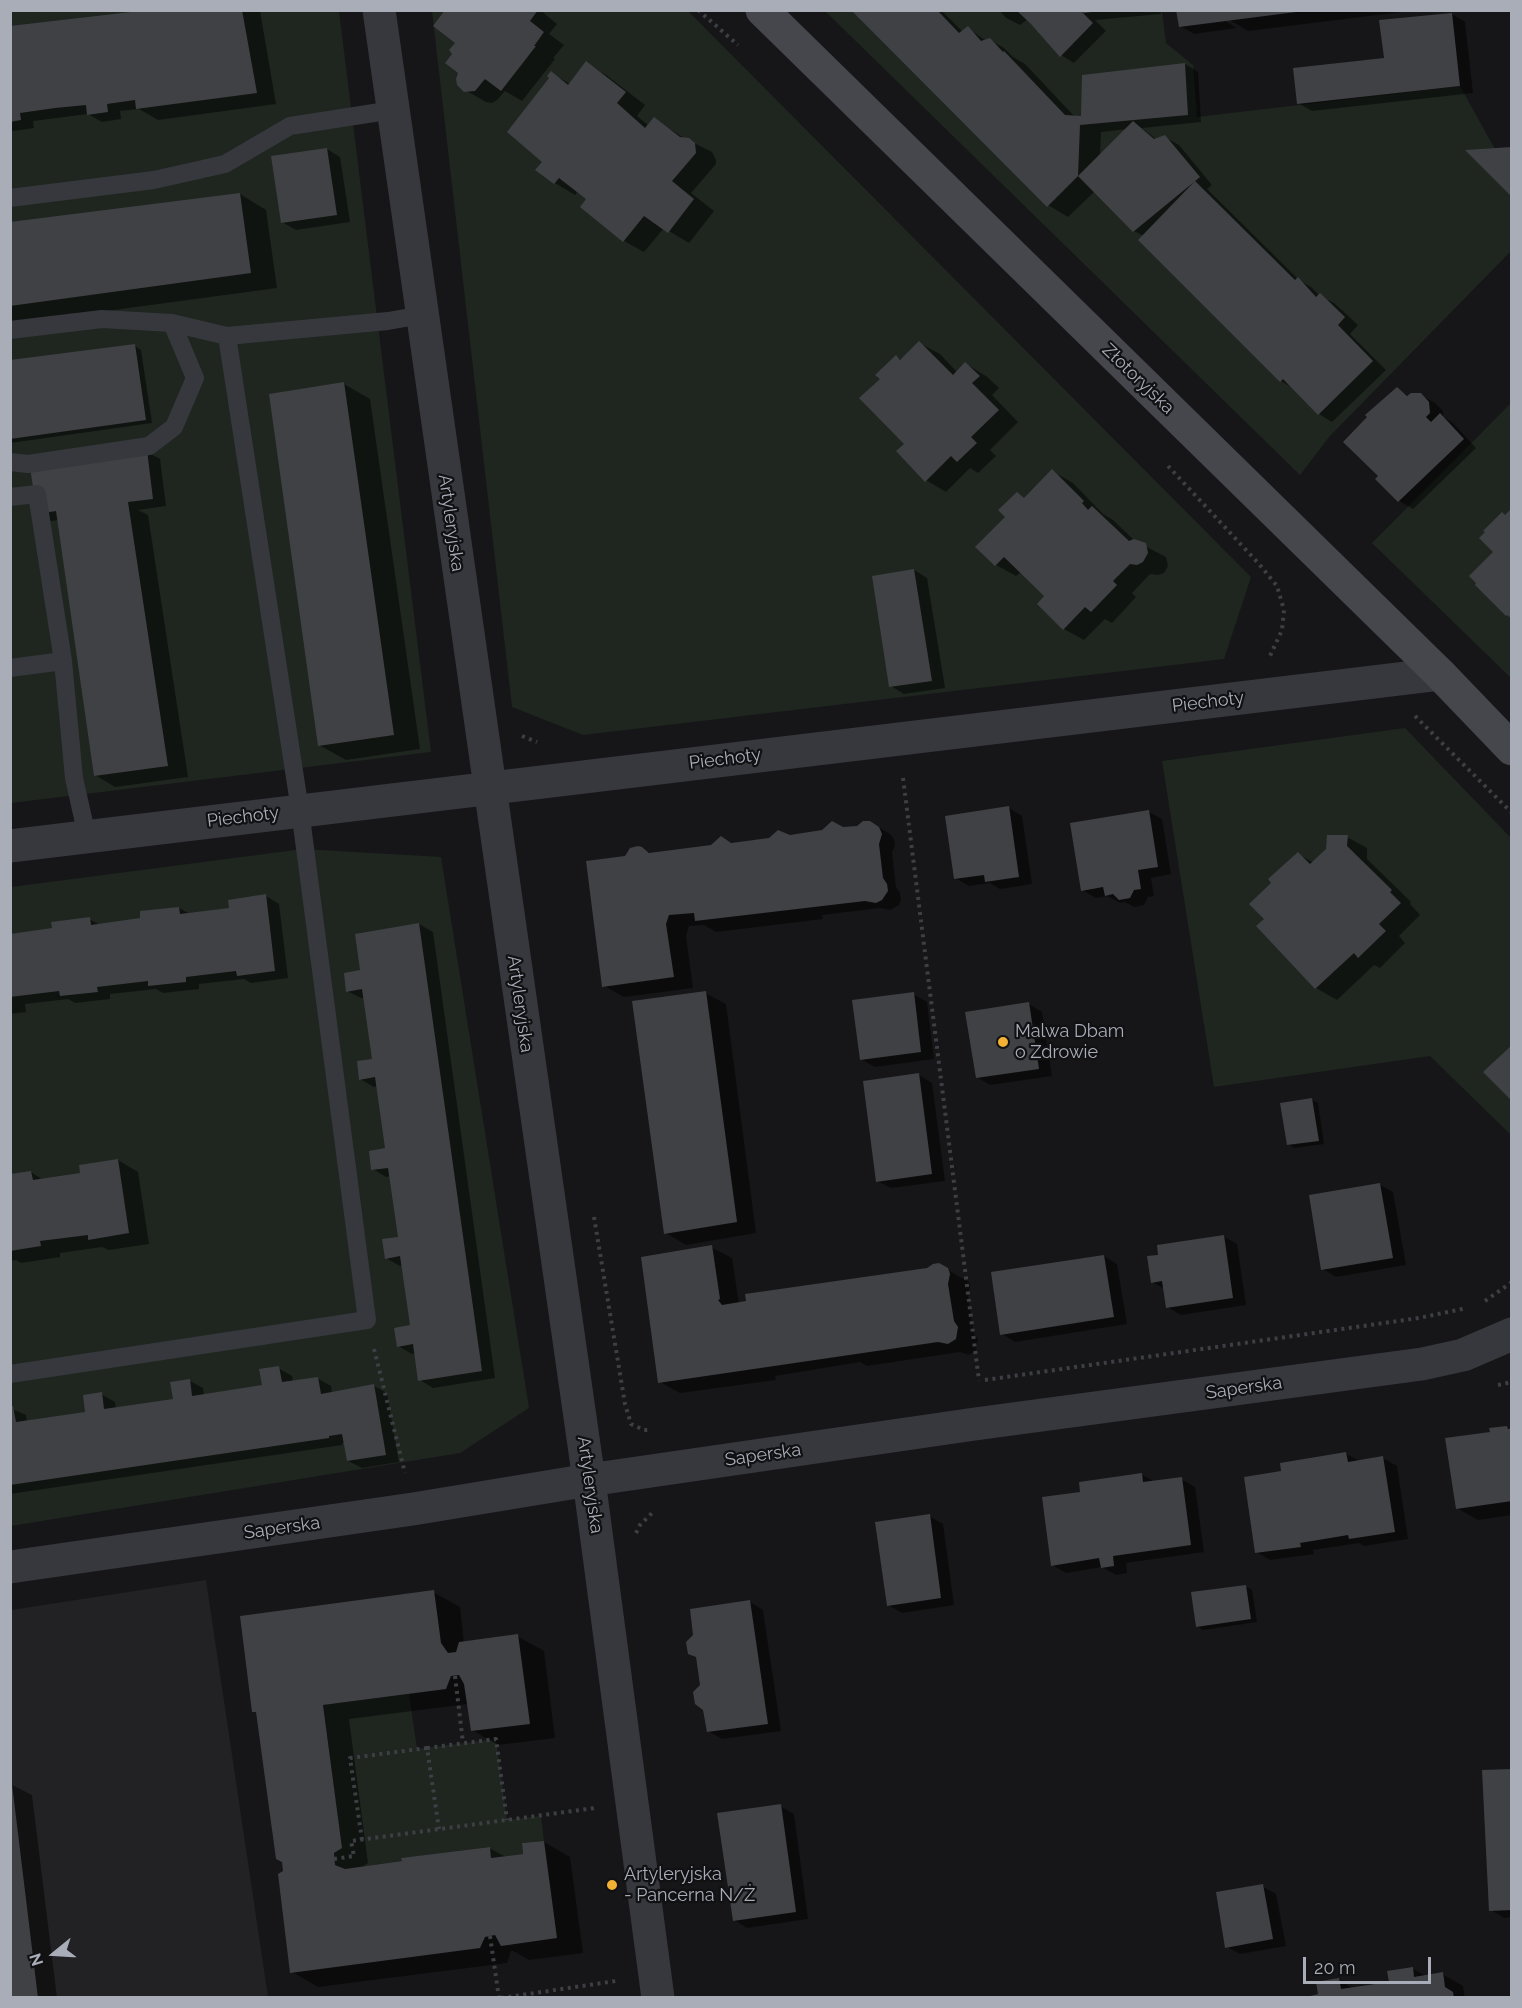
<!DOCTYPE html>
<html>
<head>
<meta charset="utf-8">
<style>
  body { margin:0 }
  #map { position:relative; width:1522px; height:2008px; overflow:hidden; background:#161618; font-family:Raleway,sans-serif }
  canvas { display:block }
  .frame { position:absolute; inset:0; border:12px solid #a8adb8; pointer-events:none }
  .north { position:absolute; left:24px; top:1924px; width:60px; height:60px; -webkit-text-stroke:4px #111113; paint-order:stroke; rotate:252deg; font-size:16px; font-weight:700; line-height:24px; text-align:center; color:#a8adb8 }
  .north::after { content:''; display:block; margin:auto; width:21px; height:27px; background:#a8adb8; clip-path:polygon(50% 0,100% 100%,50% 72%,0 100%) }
  .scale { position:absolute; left:1303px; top:1957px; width:128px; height:27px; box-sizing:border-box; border:3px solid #a8adb8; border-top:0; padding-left:8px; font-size:18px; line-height:21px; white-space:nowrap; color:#a8adb8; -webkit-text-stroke:4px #111113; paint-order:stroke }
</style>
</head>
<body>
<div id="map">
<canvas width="1522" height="2008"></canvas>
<div class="frame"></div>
<div class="north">N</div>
<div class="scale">20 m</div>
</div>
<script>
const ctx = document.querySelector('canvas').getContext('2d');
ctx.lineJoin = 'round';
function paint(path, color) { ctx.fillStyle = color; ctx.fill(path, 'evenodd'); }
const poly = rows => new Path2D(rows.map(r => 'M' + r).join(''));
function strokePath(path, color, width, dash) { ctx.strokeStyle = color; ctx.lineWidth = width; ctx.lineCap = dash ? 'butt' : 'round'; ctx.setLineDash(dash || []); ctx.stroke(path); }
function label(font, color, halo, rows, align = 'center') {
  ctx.font = font + ' Raleway,sans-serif'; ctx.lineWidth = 4.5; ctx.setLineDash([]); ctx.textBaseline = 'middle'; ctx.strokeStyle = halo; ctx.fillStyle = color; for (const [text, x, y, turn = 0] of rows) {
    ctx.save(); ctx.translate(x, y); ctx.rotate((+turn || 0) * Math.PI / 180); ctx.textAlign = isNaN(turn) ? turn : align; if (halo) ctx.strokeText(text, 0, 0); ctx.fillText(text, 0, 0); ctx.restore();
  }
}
const built = poly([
  [206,1580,268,1997,11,1998,11,1610]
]);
const green = poly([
  [10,11,339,11,431,752,11,803],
  [432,11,688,11,1251,577,1224,659,583,735,512,707],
  [825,11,1162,11,1166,43,1193,65,1197,117,1460,86,1511,178,1511,251,1329,437,1300,475],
  [1511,403,1511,678,1372,543],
  [1405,728,1511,838,1511,1135,1430,1056,1214,1087,1162,761],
  [303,849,441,857,529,1408,460,1453,11,1526,11,887],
  [409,1694,417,1749,496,1739,507,1820,541,1816,544,1841,522,1843,523,1854,491,1858,489,1847,402,1858,402,1861,345,1869,335,1865,334,1853,342,1848,323,1705]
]);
const shadow = poly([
  [158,10,260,11,276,104,158,120,139,109,120,111,121,119,102,122,88,114,33,121,34,128,13,131,10,129,10,28],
  [447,10,540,10,557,24,549,34,564,45,553,58,555,59,522,101,505,91,497,100,492,103,486,102,465,90,454,54,457,43],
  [853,10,941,10,963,32,968,28,986,41,990,40,1004,48,1013,57,1025,64,1075,117,1082,117,1185,64,1198,72,1201,122,1142,128,1157,140,1165,137,1179,145,1212,185,1207,189,1299,280,1311,287,1320,296,1334,303,1358,325,1350,334,1386,370,1332,422,1319,414,1294,389,1281,381,1140,240,1144,236,1134,231,1095,191,1068,217,1048,205],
  [1127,129,1100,157,1101,132],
  [999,10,1161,10,1161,14,1095,20,1106,31,1074,63,1061,55,1028,19,1020,25,1006,18],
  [1178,10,1418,10,1248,31,1221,15,1220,18,1237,28,1194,34,1180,26],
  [1452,14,1465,22,1473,93,1312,111,1298,103,1385,59],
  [586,63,606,75,645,105,637,116,649,126,654,119,684,138,712,152,716,160,716,164,691,193,714,211,689,243,664,228,644,252,624,241,588,199,578,191,575,195,555,183,544,162,551,73,570,84],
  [327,149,340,157,350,222,296,230,282,222],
  [240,194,266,210,277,288,10,324,10,223],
  [919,343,940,354,957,372,966,364,986,376,999,388,992,395,1018,422,990,450,996,456,978,473,970,468,946,492,926,480,906,444,882,379,896,357,902,360],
  [135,346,141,350,152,423,10,443,10,362],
  [344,384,370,399,420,749,346,760,319,745],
  [1397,389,1409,396,1421,395,1435,403,1443,411,1443,417,1453,423,1476,448,1413,509,1399,501,1377,479,1380,476],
  [147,452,160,459,166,506,138,510,148,515,188,777,115,787,95,775,59,520,51,521,38,513],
  [1052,471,1073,483,1103,514,1113,520,1135,541,1166,557,1168,566,1164,573,1158,575,1150,574,1132,593,1136,597,1112,623,1105,619,1084,640,1064,629,1046,596,1021,572,1016,576,996,565,1007,517,1017,494,1026,499],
  [914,570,927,578,945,688,904,694,891,686],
  [1009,808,1022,816,1032,884,1000,889,990,883,969,886,955,878],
  [1149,812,1162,819,1171,874,1151,878,1154,896,1148,897,1144,905,1134,907,1125,902,1120,903,1107,896,1096,898,1082,890],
  [870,822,890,834,894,839,895,846,892,852,896,887,900,893,901,899,899,905,890,910,880,908,822,915,823,919,716,932,704,925,689,926,686,936,693,988,624,997,604,986,625,857,642,848,652,854,857,827],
  [1347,837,1367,848,1367,859,1411,902,1410,904,1420,915,1399,936,1405,943,1380,968,1374,965,1337,1000,1316,988,1258,926,1266,919,1273,883,1298,854,1314,863],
  [266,896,279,904,288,978,251,983,244,979,199,984,199,989,163,993,156,989,110,994,110,999,75,1003,68,999,25,1004,26,1012,10,1014,10,936,53,930,89,919,100,925,142,919,179,908,190,914,231,909],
  [419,924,433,932,495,1378,433,1388,420,1380,416,1353,412,1354,398,1346,412,1327,403,1265,400,1266,386,1258,399,1238,391,1176,386,1177,373,1169,387,1150,378,1086,374,1087,360,1079,374,1060,365,998,361,998,347,991,361,971],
  [705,993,726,1004,756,1233,686,1245,666,1233],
  [913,994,927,1002,934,1059,875,1067,861,1059],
  [1029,1004,1042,1012,1052,1076,990,1085,977,1077],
  [919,1075,932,1083,945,1181,891,1188,877,1181],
  [1312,1100,1318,1103,1324,1144,1294,1148,1288,1144],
  [118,1160,138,1172,149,1244,109,1250,102,1247,60,1253,60,1257,21,1263,16,1260,10,1261,10,1175,31,1172,43,1180,82,1174],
  [1379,1184,1393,1192,1406,1265,1336,1277,1323,1269],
  [1223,1236,1237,1244,1246,1305,1181,1315,1167,1307,1165,1289,1152,1282],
  [711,1247,732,1258,739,1304,927,1269,939,1265,969,1282,970,1286,968,1297,974,1334,978,1339,976,1350,969,1355,960,1352,867,1366,860,1362,775,1376,776,1380,680,1393,660,1382],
  [1104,1256,1117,1264,1127,1324,1015,1342,1002,1334],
  [278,1368,292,1376,293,1382,317,1378,331,1386,332,1394,374,1386,387,1393,399,1462,362,1468,348,1461,345,1442,342,1443,342,1445,10,1494,10,1408,26,1415,27,1422,87,1413,101,1394,115,1402,116,1409,175,1400,190,1381,203,1388,204,1395,264,1386],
  [1507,1427,1512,1430,1512,1515,1478,1520,1457,1508,1491,1433],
  [1346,1454,1360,1461,1383,1458,1397,1466,1408,1539,1364,1546,1359,1543,1313,1550,1314,1554,1270,1560,1256,1552,1283,1473],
  [1141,1474,1155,1482,1181,1479,1195,1487,1204,1552,1126,1563,1127,1573,1116,1575,1102,1567,1066,1573,1052,1565,1081,1493],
  [929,1516,943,1524,954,1605,902,1613,888,1605],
  [1245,1586,1252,1590,1257,1622,1203,1630,1197,1626],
  [433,1592,460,1607,464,1643,517,1636,544,1651,555,1738,498,1745,472,1730,468,1704,349,1719,368,1863,360,1868,489,1848,506,1857,525,1855,544,1842,570,1857,583,1953,529,1960,513,1951,511,1951,507,1963,318,1987,292,1972,285,1871,258,1713,254,1711],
  [750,1602,763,1610,781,1731,722,1739,708,1731,698,1658,690,1653],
  [1512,1770,1512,1917,1504,1918,1491,1910],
  [10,1784,32,1795,57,1998,10,1998],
  [780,1806,794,1814,808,1919,747,1928,734,1920],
  [1262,1886,1276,1894,1286,1946,1240,1954,1227,1947],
  [1412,1968,1427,1977,1442,1974,1463,1986,1465,1998,1305,1998,1319,1995,1339,1980,1354,1989,1390,1983]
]);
const building = poly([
  [148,10,242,10,257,93,136,109,135,100,107,104,108,112,87,115,86,105,55,108,20,113,21,120,10,122,10,26],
  [445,10,538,10,530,21,544,32,534,46,536,46,501,91,485,79,475,91,464,92,457,85,456,79,458,73,445,63,452,54,449,50,455,43,433,26],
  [851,10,937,10,959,33,968,26,981,41,990,38,1003,52,1004,51,1065,115,1081,116,1082,75,1185,63,1188,115,1080,125,1078,176,1047,207],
  [1016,10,1081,10,1083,13,1084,10,1093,10,1093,12,1083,13,1093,23,1060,57,1031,24],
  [1176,10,1296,10,1296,12,1179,27],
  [1452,13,1460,86,1297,104,1293,68,1384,58,1379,20],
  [586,61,626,92,617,103,645,128,654,117,680,137,689,138,695,143,696,153,672,181,694,199,668,233,644,216,623,242,580,207,586,199,559,178,554,184,535,170,542,162,507,132,549,78,547,76,551,71,568,85],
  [1133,121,1154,139,1165,135,1200,177,1133,232,1078,176],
  [1512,147,1512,197,1465,150],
  [327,148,337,215,281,223,271,156],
  [1195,181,1295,280,1298,277,1316,297,1320,293,1345,317,1338,325,1373,361,1318,415,1283,379,1280,382,1138,240],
  [240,193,251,273,10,306,10,222],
  [919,341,953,375,965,362,980,376,972,383,999,410,971,437,977,443,957,462,951,456,925,482,896,451,904,444,859,398,880,379,875,375,896,355,900,360],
  [135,344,146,420,10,439,10,360],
  [344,382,394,735,318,746,269,394],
  [1397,387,1407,396,1411,393,1421,393,1429,402,1430,413,1426,417,1431,422,1440,413,1464,439,1398,502,1375,479,1378,476,1343,442,1367,417,1365,415],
  [147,450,153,499,128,502,168,766,94,776,56,511,37,514,30,467],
  [1052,469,1084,501,1082,503,1088,510,1092,506,1129,541,1134,539,1146,543,1148,553,1143,562,1137,565,1130,564,1113,581,1117,585,1091,612,1085,607,1063,630,1037,604,1044,596,1004,557,995,566,975,547,1005,517,998,510,1017,492,1024,498],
  [1512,508,1512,619,1507,615,1506,616,1475,585,1476,583,1469,576,1493,552,1479,538,1485,532,1483,531,1502,512,1505,515],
  [914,569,932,681,889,687,872,576],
  [1009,806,1019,877,985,882,984,875,954,879,945,816],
  [1149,810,1158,867,1138,870,1141,889,1134,890,1130,898,1119,900,1113,894,1105,896,1103,887,1081,891,1070,823],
  [832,821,843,827,857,826,863,821,870,821,879,827,882,834,879,844,883,878,887,884,888,891,882,900,876,903,865,901,695,921,694,913,669,915,666,924,674,977,602,987,586,861,625,856,630,848,638,846,642,847,649,853,711,845,721,836,731,843,769,838,778,830,790,835,822,830],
  [1327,835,1348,835,1347,846,1392,890,1390,892,1401,903,1379,924,1386,931,1358,958,1354,953,1315,989,1256,926,1264,919,1249,904,1271,883,1268,879,1298,852,1310,864,1326,849],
  [266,894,275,971,237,976,236,971,186,977,186,982,148,986,148,981,97,987,98,992,60,996,59,991,10,997,10,934,52,928,51,922,90,917,91,925,140,918,140,911,179,907,180,914,229,908,228,900],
  [419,923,482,1371,418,1381,413,1344,397,1347,394,1328,410,1325,400,1256,385,1259,382,1239,398,1237,388,1168,371,1170,369,1151,385,1148,375,1077,359,1080,357,1061,372,1059,362,989,346,992,344,973,360,970,355,934],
  [706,991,737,1222,664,1234,632,1001],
  [914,992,921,1052,860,1060,852,1000],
  [1029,1002,1039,1069,976,1078,965,1012],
  [1512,1045,1512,1101,1483,1072],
  [919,1073,932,1174,876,1182,863,1081],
  [1312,1098,1319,1141,1287,1145,1280,1103],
  [118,1159,129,1233,88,1240,88,1235,40,1241,41,1246,10,1251,10,1174,31,1171,33,1180,80,1173,79,1165],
  [1380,1183,1393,1258,1321,1270,1309,1195],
  [1224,1235,1233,1298,1166,1308,1162,1281,1151,1283,1147,1256,1158,1255,1157,1245],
  [712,1245,720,1299,718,1300,722,1305,746,1301,745,1294,927,1268,933,1264,939,1263,948,1268,950,1274,948,1284,954,1321,958,1327,956,1339,948,1344,938,1342,658,1383,641,1257],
  [1104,1255,1114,1317,1000,1335,991,1272],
  [279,1366,282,1382,318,1377,321,1394,374,1384,386,1455,347,1461,342,1434,329,1436,329,1438,10,1485,10,1406,13,1406,16,1422,85,1412,83,1395,102,1392,104,1409,173,1399,170,1382,190,1379,192,1396,262,1385,259,1369],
  [1507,1426,1508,1429,1512,1428,1512,1501,1456,1509,1445,1438,1490,1432,1489,1428],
  [1346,1452,1348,1462,1383,1456,1395,1532,1349,1539,1348,1535,1300,1543,1301,1547,1255,1553,1244,1477,1281,1471,1280,1463],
  [1142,1473,1143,1482,1182,1477,1191,1545,1113,1556,1114,1566,1101,1568,1099,1558,1051,1566,1042,1497,1080,1492,1079,1482],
  [930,1514,941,1598,887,1606,875,1522],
  [1246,1585,1251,1619,1196,1627,1191,1592],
  [434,1590,441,1643,448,1653,456,1652,459,1642,518,1634,530,1724,471,1731,464,1684,459,1675,451,1676,446,1689,323,1705,342,1848,334,1853,335,1865,345,1869,402,1861,401,1858,490,1847,491,1858,523,1854,522,1843,544,1841,557,1938,501,1946,495,1935,485,1937,480,1948,290,1973,278,1874,283,1871,282,1862,276,1859,256,1712,252,1712,240,1616],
  [750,1600,768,1724,707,1732,703,1710,695,1704,693,1692,700,1685,696,1657,688,1654,686,1642,693,1635,690,1609],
  [1512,1769,1512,1910,1489,1911,1482,1770],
  [10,1784,12,1784,38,1998,10,1998],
  [781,1804,796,1912,733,1921,717,1813],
  [1263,1884,1273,1939,1225,1948,1216,1892],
  [1413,1967,1414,1977,1443,1972,1445,1987,1453,1992,1454,1998,1303,1998,1318,1994,1316,1982,1339,1978,1341,1989,1389,1982,1387,1971]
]);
const path = poly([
  [698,10,738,45],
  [1168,466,1259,564,1277,586,1284,610,1282,630,1270,656],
  [1415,716,1512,813],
  [522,736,537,742],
  [903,778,979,1381],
  [594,1217,625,1404,631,1424,644,1430,648,1430],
  [1485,1301,1512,1282],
  [374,1349,405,1473],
  [985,1380,1419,1318,1467,1308],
  [1498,1385,1512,1382],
  [636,1533,640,1525,654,1511],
  [455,1676,463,1743],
  [427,1748,496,1739,507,1820],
  [362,1840,350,1758,427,1748,439,1829],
  [334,1859,354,1856,351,1841,595,1808],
  [490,1936,499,1998],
  [501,1998,616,1981]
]);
const lane = poly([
  [10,198,154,180,225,164,290,126,393,110],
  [10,330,102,319,172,323,227,336,388,321,422,315],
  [10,462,28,464,149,446,174,427,195,378,172,323],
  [10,497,37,494,63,661,74,778,87,836],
  [10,668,63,661],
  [10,1374,367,1320,300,810,227,336]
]);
const street = poly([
  [379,10,589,1480,658,1998],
  [10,846,1440,674],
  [10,1567,413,1509,589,1480,975,1424,1422,1364,1463,1355,1512,1334]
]);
const secondary = poly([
  [762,10,1440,674,1512,749]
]);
const markers = [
  [1003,1042,6,"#f2b134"],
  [612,1885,6,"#f2b134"]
];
const streetNames = [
  ["Złotoryjska",1138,379,44],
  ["Artyleryjska",451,523,82],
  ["Piechoty",1208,702,-7],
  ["Piechoty",725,759,-7],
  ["Piechoty",243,817,-7],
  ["Artyleryjska",520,1004,82],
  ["Saperska",1244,1388,-8],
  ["Saperska",763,1455,-8],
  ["Artyleryjska",590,1485,82],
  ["Saperska",282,1528,-8]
];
const poiNames = [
  ["Malwa Dbam",1015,1032],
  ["o Zdrowie",1015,1053],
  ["Artyleryjska",624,1875],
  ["- Pancerna N/Ż",624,1896]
];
paint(built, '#222225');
paint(green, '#1e261f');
paint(shadow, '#0007');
paint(building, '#404145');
strokePath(path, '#3d3f44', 4, [3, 4.5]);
strokePath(lane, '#37383d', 18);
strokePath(street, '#37383d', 33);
strokePath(secondary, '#45474d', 33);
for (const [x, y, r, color] of markers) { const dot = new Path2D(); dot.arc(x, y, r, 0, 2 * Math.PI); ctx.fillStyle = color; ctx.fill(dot); strokePath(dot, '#111113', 2); }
label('18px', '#a8adb8', '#111113', streetNames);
label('18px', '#a8adb8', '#111113', poiNames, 'left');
</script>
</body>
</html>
